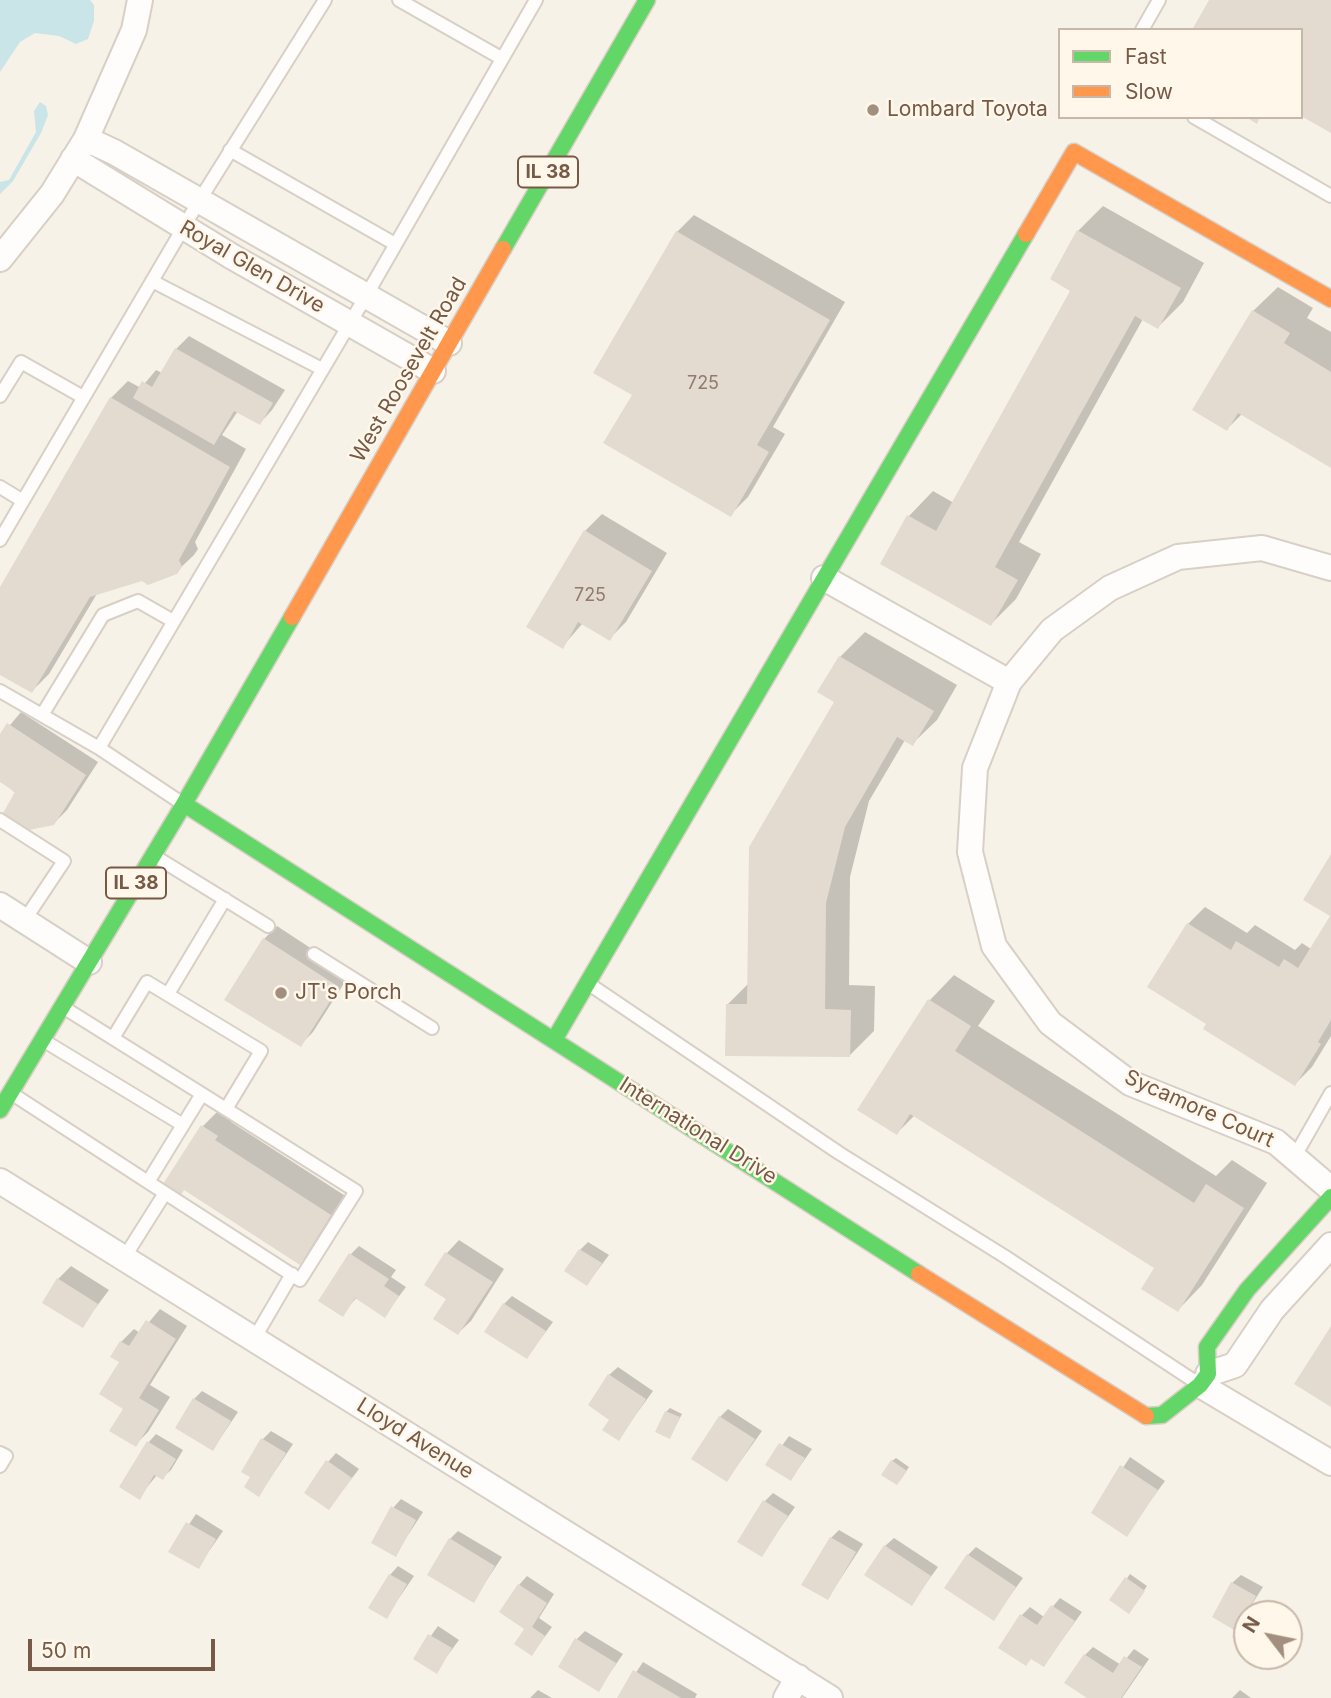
<!DOCTYPE html>
<html>
<head>
<meta charset="utf-8">
<style>
  body { margin:0 }
  #map { position:relative; width:1331px; height:1698px; overflow:hidden; background:#f7f2e8; font-family:Inter,sans-serif }
  canvas { display:block }
  .legend { position:absolute; left:1058px; top:28px; width:245px; height:91px; box-sizing:border-box; background:#fff7e9; border:2px solid #c8b8a8; margin:0; padding:9px 12px; list-style:none; font-size:21px; color:#765947 }
  .legend li { display:flex; align-items:center; gap:14px; height:35px }
  .legend b { width:35px; border:2px solid #c8b8a8 }
  .north { position:absolute; left:1233px; top:1600px; width:70px; height:70px; box-sizing:border-box; background:#fff7e9; border:2px solid #c8b8a8; border-radius:50%; rotate:302deg; font-size:19px; font-weight:700; line-height:28px; text-align:center; color:#765947 }
  .north::after { content:''; display:block; margin:auto; width:24px; height:32px; background:#a38f7f; clip-path:polygon(50% 0,100% 100%,50% 72%,0 100%) }
  .scale { position:absolute; left:28px; top:1639px; width:187px; height:32px; box-sizing:border-box; border:4px solid #765947; border-top:0; padding-left:9px; font-size:21px; line-height:24px; white-space:nowrap; color:#765947; -webkit-text-stroke:5px #fff7e9; paint-order:stroke }
</style>
</head>
<body>
<div id="map">
<canvas width="1331" height="1698"></canvas>
<ul class="legend">
<li><b style="height:9px;background:#63d668"></b>Fast</li>
<li><b style="height:9px;background:#ff974d"></b>Slow</li>
</ul>
<div class="north">N</div>
<div class="scale">50 m</div>
</div>
<script>
const ctx = document.querySelector('canvas').getContext('2d');
ctx.lineJoin = 'round';
function paint(path, color) { ctx.fillStyle = color; ctx.fill(path, 'evenodd'); }
const poly = rows => new Path2D(rows.map(r => 'M' + r).join(''));
function strokePath(path, color, width, dash) { ctx.strokeStyle = color; ctx.lineWidth = width; ctx.lineCap = dash ? 'butt' : 'round'; ctx.setLineDash(dash || []); ctx.stroke(path); }
function label(font, color, halo, rows, align = 'center') {
  ctx.font = font + ' Inter,sans-serif'; ctx.lineWidth = 5; ctx.setLineDash([]); ctx.textBaseline = 'middle'; ctx.strokeStyle = halo; ctx.fillStyle = color; for (const [text, x, y, turn = 0] of rows) {
    ctx.save(); ctx.translate(x, y); ctx.rotate((+turn || 0) * Math.PI / 180); ctx.textAlign = isNaN(turn) ? turn : align; if (halo) ctx.strokeText(text, 0, 0); ctx.fillText(text, 0, 0); ctx.restore();
  }
}
const water = poly([
  [0,0,90,0,94,5,94,21,88,39,76,44,59,36,35,33,20,42,0,72],
  [40,102,46,106,48,115,41,133,13,181,0,194,0,182,9,180,36,132,34,111]
]);
const shadow = poly([
  [1103,206,1204,263,1183,302,1158,327,1143,319,1019,542,1041,554,1016,599,991,624,882,563,909,516,933,491,954,503,1073,290,1078,231],
  [694,215,845,302,773,427,785,434,748,497,731,514,634,394,677,232],
  [1278,287,1313,308,1307,318,1331,332,1331,466,1243,413,1227,429,1253,311],
  [189,336,285,390,272,410,260,423,238,411,222,435,246,449,195,542,198,549,194,555,176,572,98,592,49,674,32,691,0,673,0,591,111,398,128,381,141,388,156,370,162,373,176,349],
  [602,514,667,553,626,622,609,639,583,623,562,647,585,531],
  [865,632,957,685,937,720,912,744,905,740,869,801,850,877,849,985,875,986,874,1031,849,1056,727,1005,749,983,836,701,840,657],
  [21,712,98,762,67,810,53,824,0,780,0,737],
  [1205,907,1247,933,1255,925,1295,950,1302,943,1311,949,1331,917,1331,1036,1312,1067,1295,1084,1209,1023,1188,924],
  [277,926,350,974,313,1032,300,1045,264,939],
  [954,975,995,1001,978,1026,1216,1176,1232,1160,1267,1183,1202,1285,1178,1310,1156,1268,915,1115,897,1133,860,1110,930,1000],
  [220,1109,233,1118,231,1122,347,1197,317,1246,300,1263,185,1189,166,1184,203,1126],
  [459,1240,504,1269,471,1321,458,1333,448,1299,426,1284,447,1253],
  [588,1242,609,1255,587,1284,580,1250],
  [359,1246,396,1270,391,1277,406,1287,385,1315,357,1297,342,1315,351,1254],
  [71,1266,109,1290,82,1326,58,1279],
  [512,1296,553,1322,527,1357,504,1304],
  [160,1309,187,1326,150,1385,170,1397,148,1432,135,1445,126,1408,121,1342,134,1329,140,1333],
  [618,1367,653,1391,618,1439,612,1419,609,1375],
  [202,1391,238,1412,213,1449,194,1399],
  [670,1408,682,1414,670,1437,666,1412],
  [728,1409,762,1431,727,1480,720,1417],
  [271,1431,293,1444,259,1495,253,1477,263,1439],
  [156,1434,183,1450,171,1470,162,1478,157,1475,139,1497,148,1443],
  [789,1436,812,1449,791,1479,768,1465],
  [336,1453,359,1469,329,1508,328,1462],
  [1130,1457,1165,1481,1126,1534,1094,1512],
  [896,1458,909,1467,901,1479,892,1461],
  [773,1493,795,1507,761,1555,765,1501],
  [401,1499,423,1512,395,1555,393,1508],
  [196,1514,223,1531,198,1567,171,1551],
  [839,1530,863,1544,828,1598,831,1538],
  [458,1531,502,1557,473,1601,450,1539],
  [894,1538,938,1567,911,1604,885,1546],
  [976,1547,1023,1578,993,1619,968,1555],
  [398,1566,414,1576,386,1617,390,1575],
  [1130,1574,1147,1586,1132,1608,1112,1600],
  [1241,1575,1263,1587,1236,1629,1232,1583],
  [527,1576,554,1594,539,1618,552,1627,532,1654,519,1585],
  [1060,1598,1082,1612,1044,1665,1021,1616,1030,1607,1044,1617],
  [438,1626,459,1640,436,1671,415,1658],
  [585,1631,623,1654,598,1690,577,1639],
  [1093,1647,1121,1665,1134,1649,1149,1659,1122,1698,1090,1698,1085,1655],
  [643,1662,697,1694,695,1698,619,1698],
  [538,1690,552,1698,530,1698],
  [1240,1690,1251,1698,1232,1698]
]);
const building = poly([
  [1209,0,1331,0,1331,133,1301,116,1301,30,1192,30],
  [1246,117,1260,117,1257,124],
  [1077,230,1181,288,1158,329,1135,316,995,567,1018,580,991,626,880,564,907,515,936,531,1070,291,1050,279],
  [676,231,830,320,757,445,769,452,731,517,603,443,632,395,593,373],
  [1252,310,1290,333,1284,343,1331,372,1331,468,1238,413,1227,431,1192,410],
  [175,348,273,403,260,425,234,411,214,445,133,398,142,381,152,387],
  [110,397,230,467,179,560,182,567,177,574,148,585,142,581,90,597,32,693,0,675,0,587],
  [584,530,652,571,610,641,578,622,563,649,526,627],
  [839,656,934,711,913,746,897,737,845,827,826,903,825,1009,851,1010,850,1057,725,1056,726,1004,747,1004,749,847,834,702,817,692],
  [7,723,86,775,54,825,29,830,3,813,15,792,0,782,0,734],
  [1331,854,1331,1020,1318,1042,1321,1044,1295,1086,1203,1029,1206,1024,1147,987,1187,923,1231,950,1236,941,1279,967,1284,959,1298,968,1330,916,1303,900],
  [263,938,339,987,301,1047,224,1000],
  [928,999,971,1026,955,1051,1194,1203,1206,1184,1244,1208,1178,1312,1141,1289,1154,1268,910,1114,897,1135,857,1110],
  [201,1125,218,1136,215,1140,331,1215,300,1265,184,1190,181,1195,163,1184],
  [579,1249,602,1263,587,1286,564,1271],
  [445,1252,493,1282,458,1335,433,1319,446,1299,424,1285],
  [349,1253,389,1279,384,1286,399,1296,385,1318,355,1298,343,1317,318,1301],
  [57,1278,98,1304,83,1328,42,1303],
  [503,1303,546,1331,527,1359,484,1332],
  [146,1320,176,1339,139,1398,159,1410,136,1447,109,1431,123,1409,99,1394,119,1362,110,1357,120,1341,129,1346],
  [1331,1326,1331,1407,1294,1384],
  [608,1374,646,1399,619,1441,602,1430,609,1420,588,1405],
  [193,1398,231,1421,213,1451,175,1428],
  [665,1411,680,1417,670,1439,655,1432],
  [719,1416,755,1439,727,1482,691,1459],
  [261,1438,286,1453,259,1497,244,1487,250,1477,241,1472],
  [147,1441,176,1459,163,1480,154,1475,140,1500,119,1487],
  [779,1443,805,1458,791,1481,765,1465],
  [326,1460,352,1478,329,1510,304,1493],
  [891,1460,907,1471,897,1485,881,1475],
  [1120,1465,1158,1490,1127,1537,1091,1513],
  [763,1500,788,1516,762,1557,737,1542],
  [391,1506,416,1520,396,1557,371,1543],
  [186,1522,216,1539,199,1569,168,1552],
  [830,1537,856,1552,828,1600,801,1585],
  [449,1538,495,1566,474,1603,427,1575],
  [884,1545,931,1576,912,1606,864,1575],
  [967,1554,1016,1587,994,1621,944,1588],
  [389,1574,407,1584,387,1619,368,1608],
  [1125,1577,1145,1591,1129,1614,1109,1600],
  [1231,1582,1256,1596,1236,1631,1212,1617],
  [518,1584,547,1603,532,1627,545,1636,532,1656,514,1644,524,1629,499,1612],
  [1051,1605,1075,1621,1044,1667,1031,1659,1026,1666,998,1648,1020,1614,1037,1625],
  [428,1634,452,1648,437,1674,413,1659],
  [575,1638,616,1663,599,1692,558,1667],
  [1084,1654,1113,1673,1124,1656,1142,1667,1121,1698,1087,1698,1064,1683],
  [633,1670,681,1698,617,1698]
]);
const lane = poly([
  [399,0,501,58],
  [1142,30,1159,0],
  [1194,117,1331,196],
  [230,150,395,244],
  [152,281,322,369],
  [0,396,21,362,83,397],
  [0,487,23,501],
  [0,540,199,201,325,0],
  [0,691,99,748,180,802],
  [42,715,103,615,138,601,173,621],
  [99,748,366,296,536,0],
  [0,820,64,861,24,921],
  [156,857,268,926],
  [314,954,432,1028],
  [589,984,839,1153,1004,1256,1197,1383],
  [168,994,225,899],
  [66,1009,202,1094],
  [113,1038,147,982,261,1051,226,1109],
  [46,1042,183,1125],
  [14,1095,148,1182,300,1280,356,1191,202,1094,148,1182],
  [1295,1156,1331,1093],
  [124,1258,165,1193],
  [254,1339,292,1274],
  [0,1453,6,1456,0,1466]
]);
const street = poly([
  [86,139,114,152,449,343],
  [73,159,231,256,433,371],
  [0,259,52,194,86,139,134,30,140,0],
  [1331,568,1262,548,1178,557,1110,588,1052,630,1009,682,975,768,970,852,994,946,1050,1023,1130,1083,1276,1142,1331,1189],
  [824,578,1009,682],
  [0,905,89,962],
  [0,1181,830,1698],
  [1208,1374,1235,1365,1272,1310,1331,1245],
  [1200,1385,1331,1463],
  [786,1698,798,1677]
]);
const fast = poly([
  [503,249,647,0],
  [184,804,919,1274],
  [554,1040,1026,234],
  [0,1110,184,804,292,617],
  [1146,1416,1162,1415,1200,1385,1208,1374,1207,1347,1247,1290,1331,1197]
]);
const slow = poly([
  [1026,234,1074,152,1331,299],
  [292,617,503,249],
  [919,1274,1146,1416]
]);
const markers = [
  [873,110,7,"#a38f7f"],
  [281,993,7,"#a38f7f"]
];
const numberNames = [
  ["725",703,384],
  ["725",590,596]
];
const shields = [
  [548,172,60],
  [136,883,60]
];
const shieldNames = [
  ["IL 38",548,172],
  ["IL 38",136,883]
];
const poiNames = [
  ["Lombard Toyota",887,110],
  ["JT's Porch",295,993]
];
const streetNames = [
  ["Royal Glen Drive",252,267,30],
  ["West Roosevelt Road",409,370,-60],
  ["Sycamore Court",1199,1109,24],
  ["International Drive",698,1131,32],
  ["Lloyd Avenue",415,1439,32]
];
paint(water, '#c9e5e7');
paint(shadow, '#0003');
paint(building, '#e3dad0');
strokePath(lane, '#d8cfc6', 16);
strokePath(street, '#d8cfc6', 28);
strokePath(fast, '#d8cec4', 19);
strokePath(slow, '#d8cec4', 19);
strokePath(lane, '#fefdfc', 12);
strokePath(street, '#fefdfc', 24);
strokePath(fast, '#63d668', 16);
strokePath(slow, '#ff974d', 16);
for (const [x, y, r, color] of markers) { const dot = new Path2D(); dot.arc(x, y, r, 0, 2 * Math.PI); ctx.fillStyle = color; ctx.fill(dot); strokePath(dot, '#fff7e9', 2.5); }
label('18px', '#937b6c', null, numberNames);
for (const [x, y, w] of shields) { const box = new Path2D(); box.roundRect(x - w / 2, y - 15.5, w, 31, 5); ctx.fillStyle = '#fff7e9'; ctx.fill(box); strokePath(box, '#765947', 2); }
label('bold 19px', '#765947', null, shieldNames);
label('21px', '#765947', '#fff7e9', poiNames, 'left');
label('21px', '#765947', '#fff7e9', streetNames);
</script>
</body>
</html>
